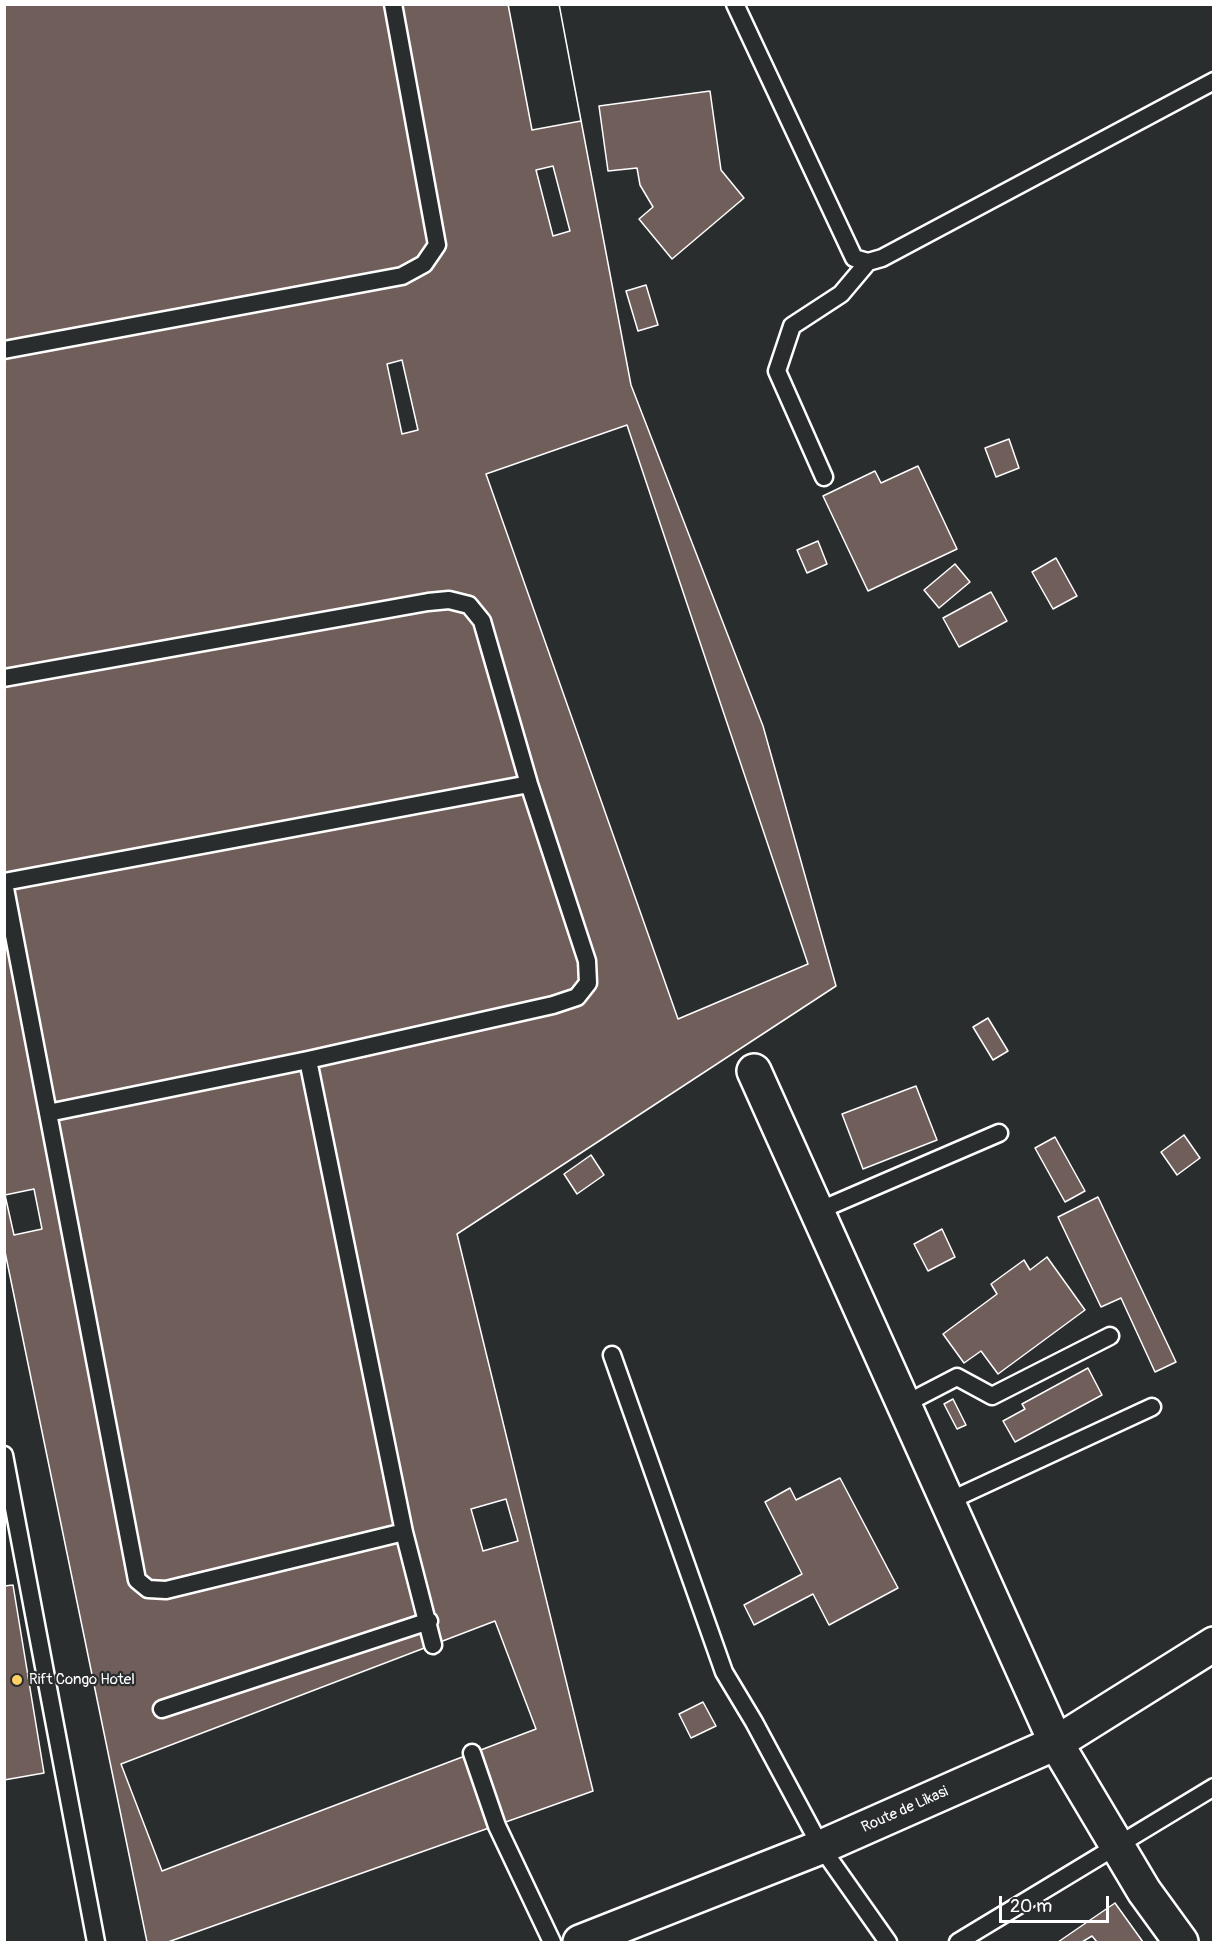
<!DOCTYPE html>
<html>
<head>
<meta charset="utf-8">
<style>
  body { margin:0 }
  #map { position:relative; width:1218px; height:1947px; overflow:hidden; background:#2a2d2e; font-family:Pangolin,sans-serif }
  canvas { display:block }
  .frame { position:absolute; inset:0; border:6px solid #fff; pointer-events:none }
  .scale { position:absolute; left:999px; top:1896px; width:110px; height:27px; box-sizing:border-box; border:3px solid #fff; border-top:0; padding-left:8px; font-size:18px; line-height:21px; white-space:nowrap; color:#fff; -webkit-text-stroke:4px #2a2d2e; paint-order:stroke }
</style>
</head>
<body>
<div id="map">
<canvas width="1218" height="1947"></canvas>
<div class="frame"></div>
<div class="scale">20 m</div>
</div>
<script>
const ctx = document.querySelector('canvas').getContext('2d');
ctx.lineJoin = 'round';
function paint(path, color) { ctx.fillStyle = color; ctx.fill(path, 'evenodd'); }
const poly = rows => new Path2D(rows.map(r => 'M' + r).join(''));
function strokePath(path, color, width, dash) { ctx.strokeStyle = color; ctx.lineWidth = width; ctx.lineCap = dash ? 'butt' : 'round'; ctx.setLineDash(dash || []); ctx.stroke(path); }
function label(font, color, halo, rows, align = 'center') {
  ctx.font = font + ' Pangolin,sans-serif'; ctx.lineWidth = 4.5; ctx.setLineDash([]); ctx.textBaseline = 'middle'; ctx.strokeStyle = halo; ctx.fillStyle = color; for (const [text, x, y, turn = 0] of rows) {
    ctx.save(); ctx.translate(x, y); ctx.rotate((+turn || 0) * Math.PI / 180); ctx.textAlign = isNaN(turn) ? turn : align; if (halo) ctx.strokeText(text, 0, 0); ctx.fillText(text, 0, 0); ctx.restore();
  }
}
const building = poly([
  [4,4,559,4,631,385,763,726,836,986,457,1234,593,1791,168,1942,147,1942,4,1247,4,4],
  [508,4,559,4,581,121,532,130,508,4],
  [710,91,721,170,744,198,672,259,639,219,653,207,640,185,637,168,608,171,599,106,710,91],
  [553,166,570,231,553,236,536,170,553,166],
  [646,285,658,325,638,331,626,291,646,285],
  [402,360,418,430,402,434,387,364,402,360],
  [627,425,808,964,678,1019,486,474,627,425],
  [1009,439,1019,468,996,477,985,448,1009,439],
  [918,466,957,549,868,591,823,496,875,471,881,483,918,466],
  [818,541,827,564,807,573,797,550,818,541],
  [1056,558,1077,596,1053,609,1032,572,1056,558],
  [955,564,970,582,939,608,924,590,955,564],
  [991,592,1007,621,959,647,943,618,991,592],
  [988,1018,1008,1051,993,1060,973,1027,988,1018],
  [916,1086,937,1140,863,1169,842,1114,916,1086],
  [1184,1135,1200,1158,1177,1175,1161,1152,1184,1135],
  [1055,1137,1085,1191,1065,1202,1035,1148,1055,1137],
  [591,1155,604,1175,577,1194,564,1174,591,1155],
  [34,1189,42,1229,14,1235,5,1195,34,1189],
  [1098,1197,1176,1362,1155,1372,1121,1298,1101,1307,1058,1217,1098,1197],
  [942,1229,955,1257,928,1271,914,1244,942,1229],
  [1047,1257,1085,1310,998,1374,981,1351,964,1363,943,1334,997,1294,991,1284,1024,1260,1030,1270,1047,1257],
  [1088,1368,1102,1395,1015,1442,1003,1421,1025,1409,1022,1404,1088,1368],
  [953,1399,966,1425,957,1429,944,1404,953,1399],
  [840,1478,898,1588,829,1625,813,1594,754,1625,744,1605,802,1574,765,1502,790,1488,796,1500,840,1478],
  [506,1499,518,1541,483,1551,471,1509,506,1499],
  [13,1585,44,1773,4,1780,4,1586,13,1585],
  [495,1621,536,1729,162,1871,121,1764,495,1621],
  [703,1702,716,1726,691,1738,679,1714,703,1702],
  [1115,1903,1143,1942,1097,1942,1092,1936,1082,1942,1058,1942,1115,1903]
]);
const service = poly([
  [735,4,854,258,868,262,882,258,1214,81],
  [4,350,402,276,424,264,437,245,393,4],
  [824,477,777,371,792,326,841,294,868,262],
  [4,678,428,602,449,600,469,605,482,621,529,784,587,961,588,983,577,997,553,1005,308,1060,48,1113,4,883],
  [4,882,529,784],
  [308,1060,404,1532,433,1645],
  [48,1113,137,1580,148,1589,166,1590,404,1532],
  [818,1211,999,1133],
  [612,1355,724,1672,754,1722,821,1847,888,1942],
  [905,1404,957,1377,992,1396,1110,1336],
  [4,1455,96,1942],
  [949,1501,1152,1407],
  [162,1709,429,1621],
  [472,1753,497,1826,552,1942],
  [958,1942,1214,1787]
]);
const minor = poly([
  [754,1071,1056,1743,1144,1891,1181,1942]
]);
const trunk = poly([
  [580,1942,821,1847,1056,1743,1214,1644]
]);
const markers = [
  [17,1680,6,"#ffd166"]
];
const poiNames = [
  ["Rift Congo Hotel",29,1680]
];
const streetNames = [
  ["Route de Likasi",905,1810,-24]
];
paint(building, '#705e5b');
strokePath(building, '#fff', 1.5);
strokePath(service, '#fff', 21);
strokePath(minor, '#fff', 38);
strokePath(trunk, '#fff', 38);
strokePath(service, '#2a2d2e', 16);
strokePath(minor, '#2a2d2e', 33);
strokePath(trunk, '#2a2d2e', 33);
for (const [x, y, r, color] of markers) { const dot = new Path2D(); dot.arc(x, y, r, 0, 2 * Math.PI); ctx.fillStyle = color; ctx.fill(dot); strokePath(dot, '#2a2d2e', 2); }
label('15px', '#fff', '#2a2d2e', poiNames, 'left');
label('15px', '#fff', '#2a2d2e', streetNames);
</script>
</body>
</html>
